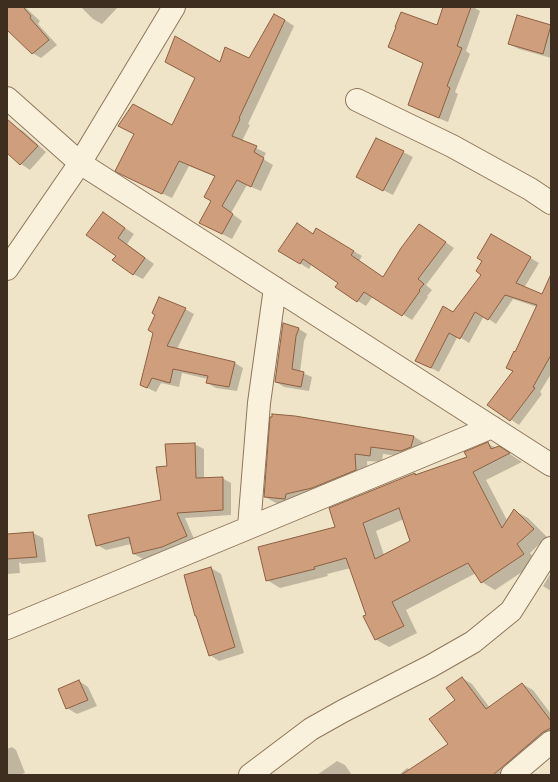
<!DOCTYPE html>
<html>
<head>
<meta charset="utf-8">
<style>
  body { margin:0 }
  #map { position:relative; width:558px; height:782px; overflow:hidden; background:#f0e4c8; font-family:Lora,serif }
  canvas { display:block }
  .frame { position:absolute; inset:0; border:8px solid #3d2e20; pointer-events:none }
</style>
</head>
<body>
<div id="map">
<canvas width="558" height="782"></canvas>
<div class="frame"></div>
</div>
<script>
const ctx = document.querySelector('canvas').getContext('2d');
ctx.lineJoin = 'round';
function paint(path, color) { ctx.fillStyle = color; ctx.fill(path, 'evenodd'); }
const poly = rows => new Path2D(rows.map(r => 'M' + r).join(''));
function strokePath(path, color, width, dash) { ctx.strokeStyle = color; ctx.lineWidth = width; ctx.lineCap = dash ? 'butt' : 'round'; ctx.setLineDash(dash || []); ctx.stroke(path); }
const shadow = poly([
  [7,7,25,7,40,21,38,24,57,45,41,58,32,53,7,29],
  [81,7,118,7,102,24,93,19],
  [444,7,473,7,480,11,466,51,470,54,455,92,458,94,448,122,418,110,409,105,424,63,389,47,438,26],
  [518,16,551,26,551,58,519,49,509,44],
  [285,20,294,26,248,124,250,125,242,141,266,153,263,159,273,165,261,191,247,185,231,213,242,221,232,239,210,228,216,177,189,166,172,198,129,178,172,126,220,64,249,59],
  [13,126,23,131,46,152,30,170,21,164,7,152,7,133],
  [377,139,413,157,393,195,367,182],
  [103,213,134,234,127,244,154,264,143,279,133,274,117,256],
  [428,230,454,248,426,285,432,290,427,296,428,297,412,320,373,296,366,306,358,301,340,282,312,264,309,269,280,251,313,235,325,234,362,256,359,261,383,277],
  [492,235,539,263,524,288,551,298,551,374,540,392,542,394,519,425,489,405,514,372,507,368,515,353,537,307,513,299,496,324,484,316,469,343,458,336,439,372,416,361,483,274,483,260],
  [185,309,194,314,177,349,235,363,243,368,237,391,216,388,207,383,208,379,182,373,179,387,161,383,156,392,141,385],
  [284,324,299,329,307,334,304,341,300,372,312,377,309,391,284,387,276,382],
  [271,418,413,436,426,444,414,458,383,454,382,462,367,461,368,477,278,504,265,497],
  [487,443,496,448,499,447,522,462,486,480,508,522,515,511,528,518,547,537,530,553,537,562,495,590,482,582,476,573,406,610,417,633,389,647,375,639,351,568,327,574,328,576,280,588,267,580,337,528,415,474,417,475,468,458],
  [404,519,411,541,384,555,376,531],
  [194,444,204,449,204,479,222,478,231,483,231,515,185,518,195,541,172,552,143,559,134,554,131,544,106,550,97,545,162,501,168,466],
  [33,533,43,538,46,562,22,564,19,562,20,573,7,574,7,549],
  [211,568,221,574,244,653,219,661,210,655],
  [551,573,551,591,543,586],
  [462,678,472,684,490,708,522,684,533,690,551,714,551,740,510,775,399,775,407,768,411,770,449,745],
  [79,681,88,687,97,706,77,714,67,708],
  [12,747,16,750,25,773,18,775,7,775,7,749],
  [337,761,345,765,352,775,317,775]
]);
const building = poly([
  [7,7,23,7,31,16,30,18,49,40,32,54,7,30,7,7],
  [443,7,471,7,457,46,462,48,447,86,450,88,439,118,408,105,423,63,388,47,396,27,395,27,401,12,437,25,443,7],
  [274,14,285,20,239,118,240,119,232,136,257,146,254,152,264,158,251,187,237,180,222,206,233,214,222,234,199,223,211,201,204,197,215,176,179,161,162,194,118,173,115,171,134,134,118,126,133,104,172,125,195,78,165,62,175,36,220,62,225,47,249,58,274,14],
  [517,15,551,25,543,54,508,44,517,15],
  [7,119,38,146,20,165,7,153,7,119],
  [376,138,404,151,383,191,356,177,376,138],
  [103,212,125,228,118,238,145,258,133,275,112,260,116,256,86,235,103,212],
  [297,223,313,234,316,228,354,251,351,255,383,277,401,248,419,224,446,242,418,279,424,284,419,290,420,291,402,316,364,292,357,302,335,287,338,283,303,259,300,264,278,251,297,223],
  [491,234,531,257,516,283,542,294,551,274,551,355,533,387,535,388,510,421,487,405,513,371,506,368,514,351,515,352,537,305,505,295,488,320,475,312,460,339,449,333,431,368,415,361,443,306,453,312,481,275,476,271,482,261,477,258,491,234],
  [159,297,186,308,167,346,235,362,229,387,206,383,208,376,173,369,170,383,152,378,147,388,140,385,153,333,148,330,155,315,152,313,159,297],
  [283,323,299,328,296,336,292,369,304,372,301,387,275,382,283,323],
  [272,414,295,416,414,436,411,447,401,451,371,447,370,456,355,454,356,470,312,488,286,494,285,499,264,497,270,417,272,417,272,414],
  [488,442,491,449,499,446,510,453,473,472,502,528,514,509,534,529,517,544,524,554,481,583,468,563,392,602,404,626,375,640,363,616,366,615,346,558,314,567,315,569,266,581,258,547,335,527,329,508,415,473,415,475,467,457,464,452,488,442],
  [399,508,410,541,375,559,363,523,399,508],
  [195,443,196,478,223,477,223,510,177,513,187,536,162,547,133,554,129,537,96,546,88,515,161,500,156,467,167,466,165,444,195,443],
  [33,532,37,557,7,559,7,534,33,532],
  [211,567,235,647,209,656,196,616,195,616,184,575,211,567],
  [462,677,486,709,522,683,551,721,551,728,543,732,493,775,401,775,448,744,429,719,455,700,446,688,462,677],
  [79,680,88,700,66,709,58,689,79,680]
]);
const minor = poly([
  [7,98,80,163,551,465],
  [357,100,452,146,530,189,551,203],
  [7,269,80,163,174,7],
  [249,527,259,403,275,288],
  [7,628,492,427],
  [250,775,311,729,343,711,431,666,473,642,511,611,551,548],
  [512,775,551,742]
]);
paint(shadow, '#0003');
paint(building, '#cf9f7d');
strokePath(building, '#8d5f41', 1);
strokePath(minor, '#8d765c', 24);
strokePath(minor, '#faf1dc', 22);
</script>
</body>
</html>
